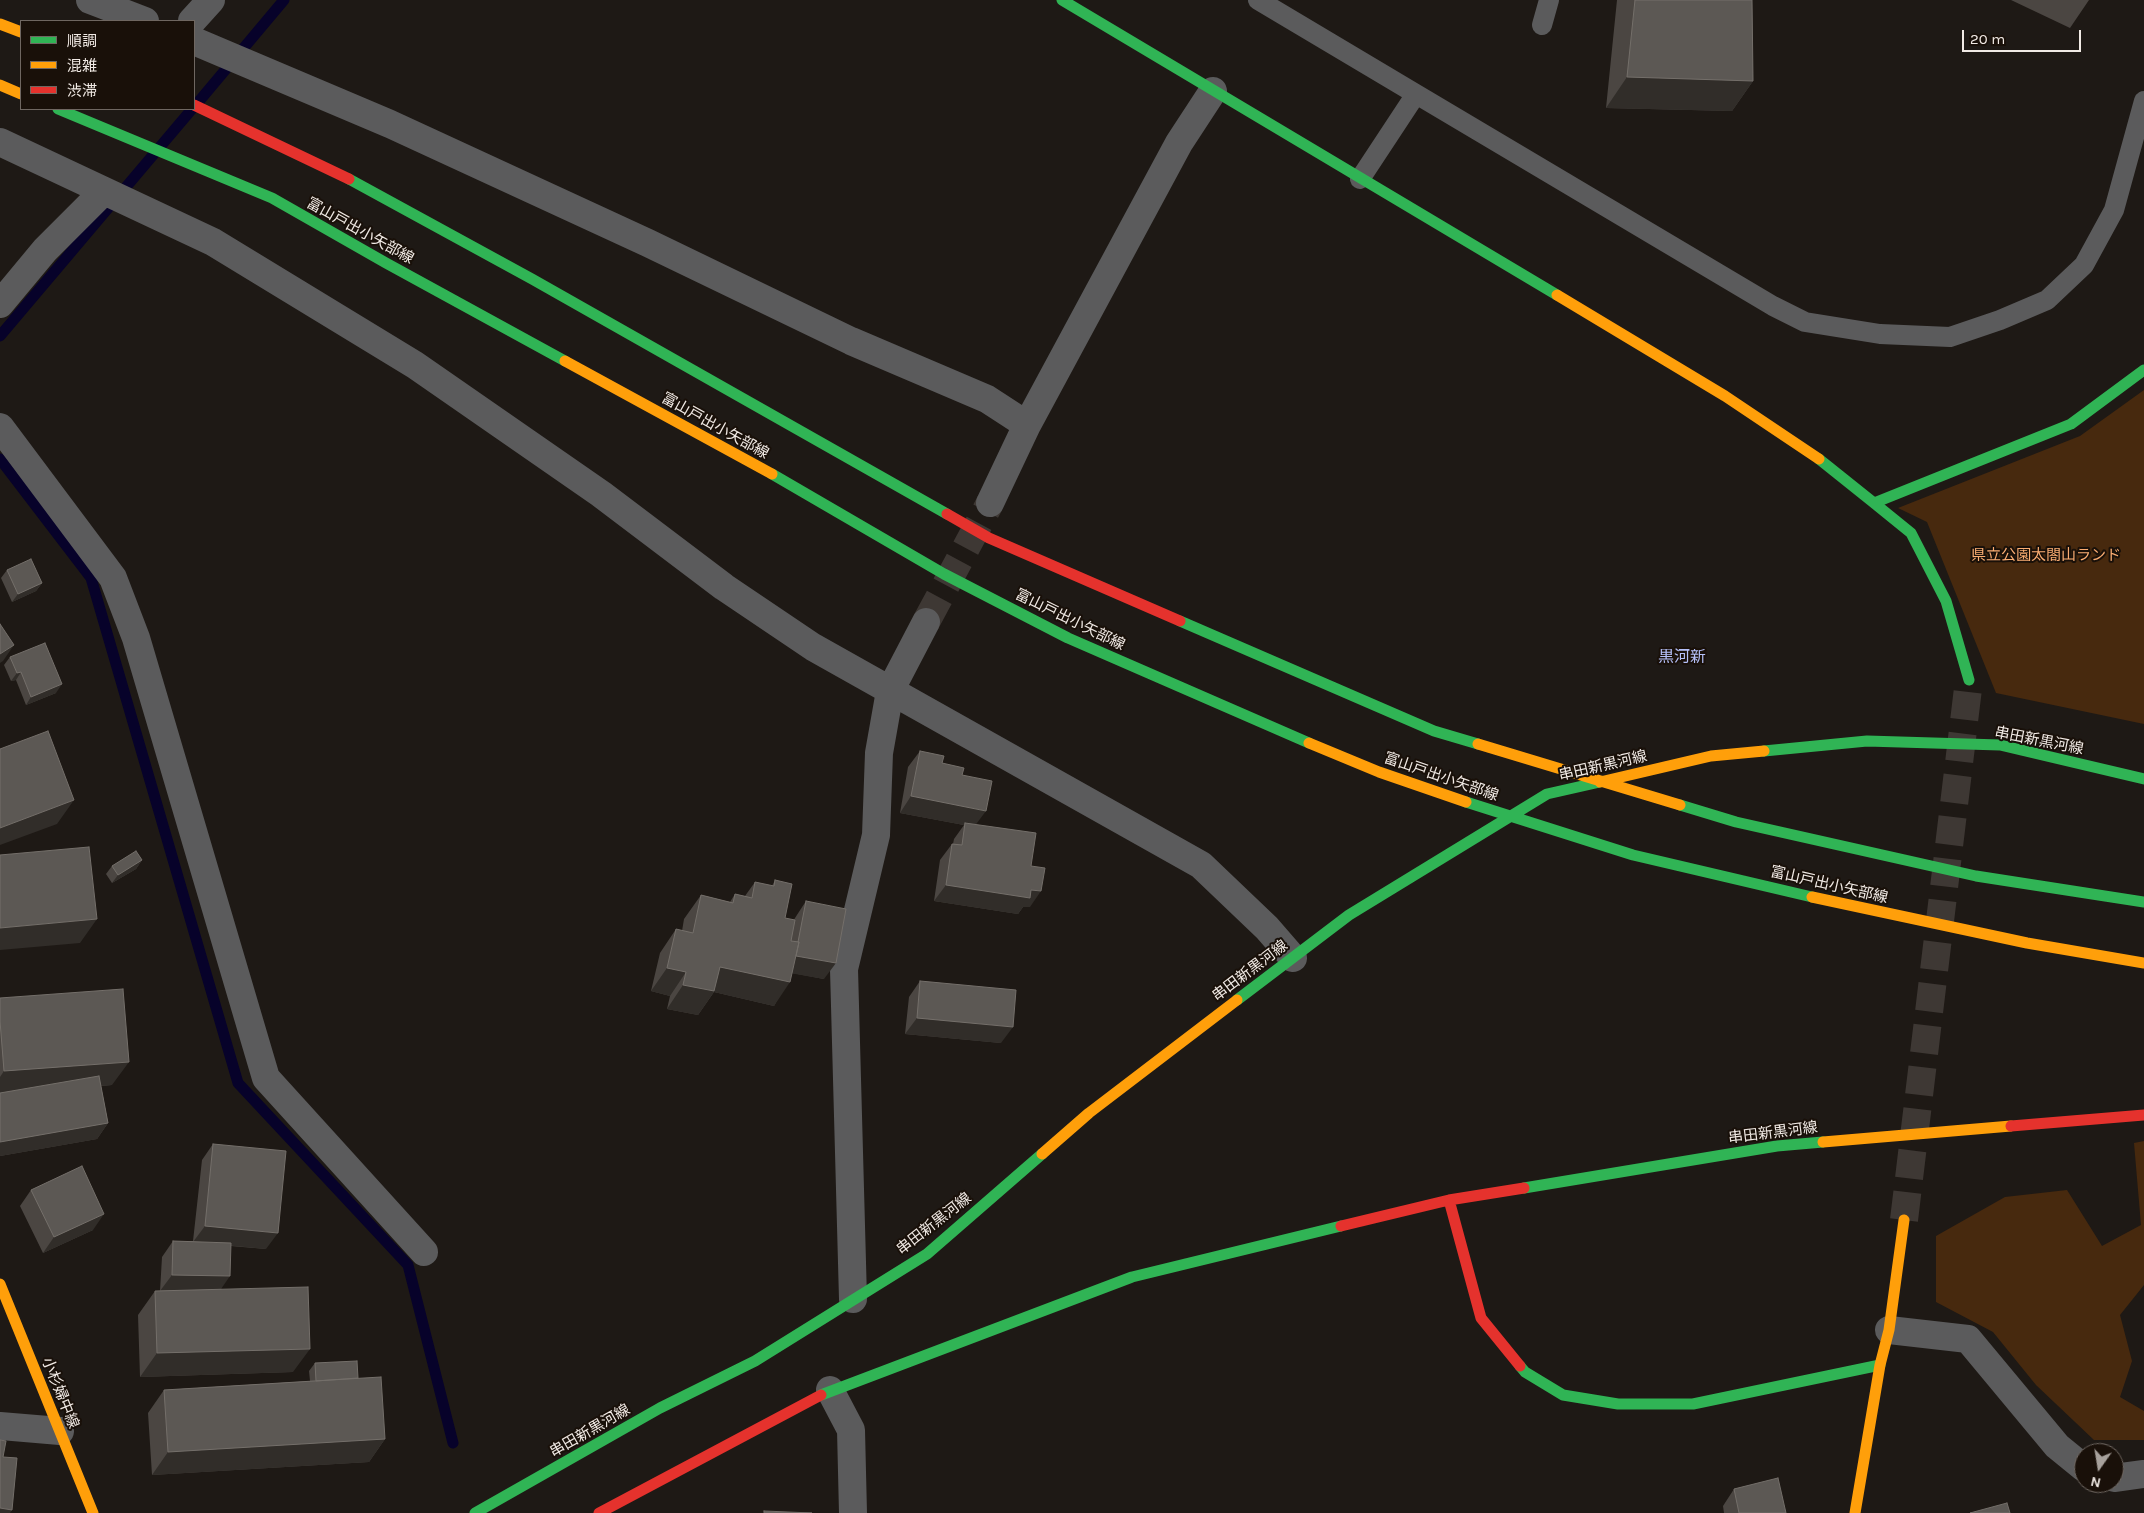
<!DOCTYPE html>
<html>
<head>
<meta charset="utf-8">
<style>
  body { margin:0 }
  #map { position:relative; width:2144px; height:1513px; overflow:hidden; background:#1e1915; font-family:Karla,"Noto Sans JP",sans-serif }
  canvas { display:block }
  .legend { position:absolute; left:20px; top:20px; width:175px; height:90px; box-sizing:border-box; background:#191009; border:1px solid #6f6761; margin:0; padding:6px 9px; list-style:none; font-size:15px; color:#f1eae5 }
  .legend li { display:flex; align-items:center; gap:10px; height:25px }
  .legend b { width:25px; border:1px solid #6f6761 }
  .north { position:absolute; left:2074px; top:1443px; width:50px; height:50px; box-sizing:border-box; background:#191009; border:1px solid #6f6761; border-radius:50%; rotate:193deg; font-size:14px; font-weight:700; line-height:20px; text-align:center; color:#f1eae5 }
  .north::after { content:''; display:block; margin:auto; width:18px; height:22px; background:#a7a19c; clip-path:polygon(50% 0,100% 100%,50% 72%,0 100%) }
  .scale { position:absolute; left:1962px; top:30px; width:119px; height:22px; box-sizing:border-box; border:2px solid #f1eae5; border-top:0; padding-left:6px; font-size:15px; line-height:18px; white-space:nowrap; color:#f1eae5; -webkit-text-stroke:4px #191009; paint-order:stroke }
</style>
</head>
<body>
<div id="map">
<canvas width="2144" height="1513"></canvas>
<ul class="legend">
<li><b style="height:6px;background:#30b455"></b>順調</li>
<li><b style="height:6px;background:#ff9f0a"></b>混雑</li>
<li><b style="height:6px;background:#e5322d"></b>渋滞</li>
</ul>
<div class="north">N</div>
<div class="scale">20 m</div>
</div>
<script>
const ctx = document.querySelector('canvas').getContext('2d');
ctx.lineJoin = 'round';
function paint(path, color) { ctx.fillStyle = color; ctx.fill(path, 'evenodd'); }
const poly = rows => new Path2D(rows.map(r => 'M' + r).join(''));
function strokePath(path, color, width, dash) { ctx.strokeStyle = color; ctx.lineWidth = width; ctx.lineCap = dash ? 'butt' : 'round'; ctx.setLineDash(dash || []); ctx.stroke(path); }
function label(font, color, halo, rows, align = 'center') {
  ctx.font = font + ' Karla,"Noto Sans JP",sans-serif'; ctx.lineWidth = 4; ctx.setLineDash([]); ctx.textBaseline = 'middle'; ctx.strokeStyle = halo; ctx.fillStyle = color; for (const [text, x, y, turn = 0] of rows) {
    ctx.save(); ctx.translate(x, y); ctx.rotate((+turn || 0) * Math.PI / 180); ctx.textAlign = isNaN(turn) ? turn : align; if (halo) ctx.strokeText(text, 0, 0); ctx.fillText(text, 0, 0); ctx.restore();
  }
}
const green = poly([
  [2144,390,2144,724,1996,693,1927,522,1898,508,2080,436],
  [2144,1141,2144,1285,2120,1315,2132,1361,2120,1397,2144,1411,2144,1440,2094,1440,2036,1385,1993,1332,1936,1302,1936,1236,2005,1197,2067,1190,2102,1246,2141,1225,2134,1143]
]);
const stream = poly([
  [195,106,284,0],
  [0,336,192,109],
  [0,459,91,578,238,1083,408,1265,453,1443]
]);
const streetTunnel = poly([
  [926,622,990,503]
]);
const secondaryTunnel = poly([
  [1904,1220,1969,680]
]);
const lane = poly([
  [1258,0,1416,94,1360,179],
  [1542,25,1549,0],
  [1416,94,1773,306,1805,322,1880,334,1950,337,2000,320,2047,300,2084,265,2114,210,2144,101]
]);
const street = poly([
  [90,0,145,21],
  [192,21,211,0],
  [194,41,390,124,648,243,851,341,987,399,1027,425],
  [0,142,213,242,415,365,601,494,724,587,813,647,1201,865,1267,928,1293,958],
  [0,304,45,250,104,191],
  [0,427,113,578,136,638,266,1078,424,1252],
  [990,503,1027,425,1179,143,1213,91],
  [853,1299,844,969,876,835,879,753,890,691,926,622],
  [1889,1330,1968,1339,2057,1446,2084,1468],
  [830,1390,851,1430,853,1513],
  [0,1426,60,1431],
  [2114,1478,2144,1474]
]);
const fast = poly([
  [1062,0,1557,295],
  [58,109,272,198,386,263,565,361],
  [349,179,532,279,947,514],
  [1819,459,1874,503,2071,424,2144,370],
  [772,474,944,574,1068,638,1309,743],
  [1874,503,1911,533,1946,601,1969,680],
  [1180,621,1434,731,1478,744],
  [1764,751,1867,741,2000,745,2144,779],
  [1466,802,1633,855,1812,897],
  [1680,805,1736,822,1976,876,2144,902],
  [1237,1000,1349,915,1547,794,1600,782],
  [1524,1188,1777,1146,1823,1142],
  [1520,1366,1525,1372,1563,1395,1618,1404,1693,1404,1880,1365],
  [821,1395,1132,1277,1341,1226],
  [475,1513,660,1408,755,1361,927,1254,1042,1154]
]);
const slow = poly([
  [0,24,21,32],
  [0,85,21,94],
  [1557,295,1725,396,1819,459],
  [565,361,772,474],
  [1309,743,1379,772,1466,802],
  [1478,744,1680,805],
  [1600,782,1711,756,1764,751],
  [1812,897,2027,943,2144,963],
  [1823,1142,2011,1126],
  [1042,1154,1089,1113,1237,1000],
  [0,1284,93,1513],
  [1855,1513,1880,1365,1889,1330,1904,1220]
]);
const jam = poly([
  [194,105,349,179],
  [947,514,989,538,1180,621],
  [2011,1126,2144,1115],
  [1449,1200,1481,1318,1520,1366],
  [1341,1226,1449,1200,1524,1188],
  [599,1513,821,1395]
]);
const wall = poly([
  [1617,0,1752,0,1753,81,1732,111,1606,108],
  [2011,0,2089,0,2070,28],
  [7,570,42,583,36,591,12,602,1,578],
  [10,657,56,693,26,705,16,680,11,681,4,665],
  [920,751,942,763,962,775,976,825,1031,866,1030,907,1023,907,1018,914,934,901,940,860,952,844,953,844,954,839,964,825,900,813,908,767],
  [142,860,136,869,112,883,106,874,112,866],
  [775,880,785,918,794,920,795,918,806,901,824,979,792,973,774,1006,714,992,698,1015,667,1009,670,996,651,991,660,953,676,929,682,931,684,919,701,895,730,902,735,894,745,896,755,882,772,886],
  [920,981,1001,1043,905,1034,909,997],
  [0,998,112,1085,101,1086,108,1123,97,1139,0,1156],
  [213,1144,266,1249,231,1246,221,1289,293,1372,140,1377,138,1315,155,1291,160,1291,162,1257,173,1241,193,1241,202,1160],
  [31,1190,93,1230,43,1253,20,1206],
  [315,1363,358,1378,385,1439,369,1462,152,1475,148,1413,164,1390,310,1381,309,1371],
  [1734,1489,1786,1513,1724,1513,1723,1506]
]);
const shadedWall = poly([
  [1627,77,1753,81,1732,111,1606,108],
  [42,583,36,591,12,602,18,594],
  [14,645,3,661,0,663,0,654],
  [21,672,16,680,11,681,17,673],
  [62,684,56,693,26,705,31,697],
  [911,796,986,811,974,827,965,823,964,825,900,813],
  [74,800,57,824,0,845,0,828],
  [142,860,136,869,112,883,118,875],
  [946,885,1031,890,1041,891,1030,907,1023,907,1018,914,934,901],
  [97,919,80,943,0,950,0,928],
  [796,956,836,963,824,979,784,972],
  [720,967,790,982,774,1006,714,992,698,1015,667,1009,683,985],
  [667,968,686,972,670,996,651,991],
  [917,1018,1013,1027,1001,1043,905,1034],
  [129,1062,112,1085,0,1094,0,1077,4,1071],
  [108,1123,97,1139,0,1156,0,1142],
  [104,1214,93,1230,43,1253,54,1237],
  [205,1226,278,1233,266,1249,193,1242],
  [172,1275,230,1276,219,1292,160,1291],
  [310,1349,293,1372,140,1377,157,1353],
  [385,1439,369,1462,152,1475,168,1452],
  [0,1508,12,1510,10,1513,0,1513]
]);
const building = poly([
  [1635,0,1752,0,1753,81,1627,77,1635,0],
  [31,559,42,583,18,594,7,570,31,559],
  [0,624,14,645,0,654,0,624],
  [45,643,62,684,31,697,21,672,17,673,10,657,45,643],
  [48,731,74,800,0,828,0,749,48,731],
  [920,751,944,756,942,763,964,768,962,775,992,781,986,811,911,796,920,751],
  [965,823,1036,833,1031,866,1045,868,1041,891,1031,890,1030,898,946,885,952,844,962,845,965,823],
  [89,847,97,919,0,928,0,855,89,847],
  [136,851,142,860,118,875,112,866,136,851],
  [775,880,792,884,785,918,795,920,791,941,799,942,790,982,720,967,714,991,683,985,686,972,667,968,676,929,693,933,701,895,733,903,735,894,752,898,755,882,774,886,775,880],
  [806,901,846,909,836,963,796,956,799,942,798,942,806,901],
  [920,981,1016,990,1013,1027,917,1018,920,981],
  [123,989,129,1062,4,1071,0,1021,0,998,123,989],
  [99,1076,108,1123,0,1142,0,1093,99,1076],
  [213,1144,286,1151,278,1233,205,1226,213,1144],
  [82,1166,104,1214,54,1237,31,1190,82,1166],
  [173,1241,231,1243,230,1276,172,1275,173,1241],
  [308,1287,310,1349,157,1353,155,1291,308,1287],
  [357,1361,358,1378,316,1381,315,1363,357,1361],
  [381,1377,385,1439,168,1452,164,1390,381,1377],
  [0,1440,6,1441,3,1457,17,1458,12,1510,0,1508,0,1440],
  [1778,1478,1786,1513,1739,1513,1734,1489,1778,1478],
  [2007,1503,2010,1513,1970,1513,2007,1503],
  [764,1511,812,1513,764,1513,764,1511]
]);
const streetNames = [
  ["富山戸出小矢部線",360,231,29],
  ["富山戸出小矢部線",715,426,29],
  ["富山戸出小矢部線",1070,620,26],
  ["串田新黒河線",2039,741,11],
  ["串田新黒河線",1603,766,-13],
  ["富山戸出小矢部線",1441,777,19],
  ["富山戸出小矢部線",1829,885,13],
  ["串田新黒河線",1250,971,-37],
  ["串田新黒河線",1773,1133,-7],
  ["串田新黒河線",934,1224,-38],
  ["小杉婦中線",60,1393,68],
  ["串田新黒河線",590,1431,-30]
];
const parkNames = [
  ["県立公園太閤山ランド",2046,556]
];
const neighbourhoodNames = [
  ["黒河新",1682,657]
];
paint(green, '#47290e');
strokePath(stream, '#07022a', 11);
strokePath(streetTunnel, '#3e3834', 28, [28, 14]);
strokePath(secondaryTunnel, '#3e3834', 28, [28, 14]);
strokePath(lane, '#5b5b5c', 20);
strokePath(street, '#5b5b5c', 28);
strokePath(fast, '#30b455', 11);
strokePath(slow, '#ff9f0a', 11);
strokePath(jam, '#e5322d', 11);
paint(wall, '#4b4642');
paint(shadedWall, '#312d29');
paint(building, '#5c5854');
strokePath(building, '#746f6a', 1);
label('15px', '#f1eae5', '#191009', streetNames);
label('15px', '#fcae73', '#191009', parkNames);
label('16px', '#b5c1f9', '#191009', neighbourhoodNames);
</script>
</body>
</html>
